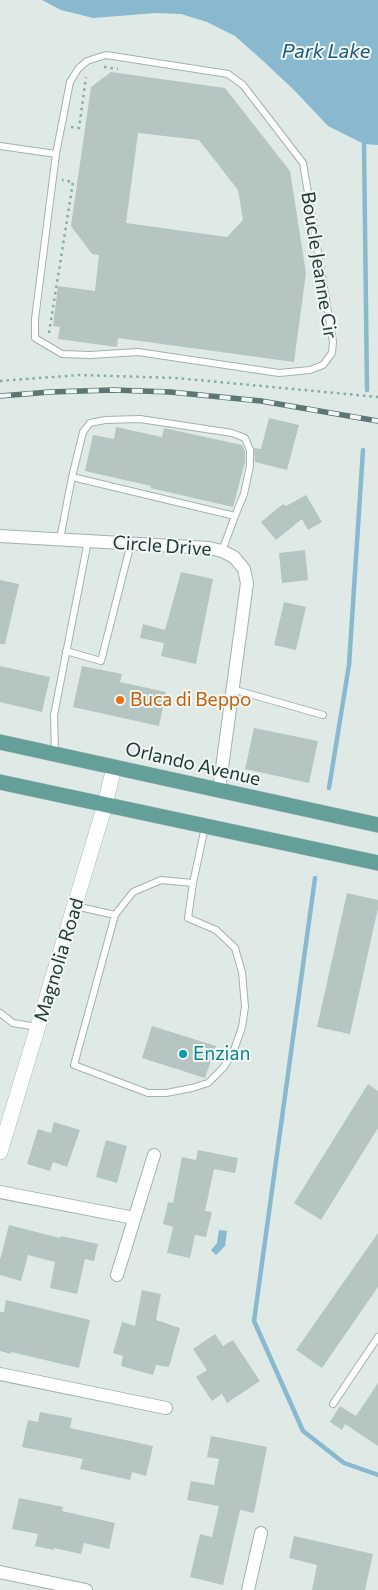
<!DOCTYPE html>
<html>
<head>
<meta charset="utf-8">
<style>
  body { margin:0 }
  canvas { display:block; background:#dfeae7 }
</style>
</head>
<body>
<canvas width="378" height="1590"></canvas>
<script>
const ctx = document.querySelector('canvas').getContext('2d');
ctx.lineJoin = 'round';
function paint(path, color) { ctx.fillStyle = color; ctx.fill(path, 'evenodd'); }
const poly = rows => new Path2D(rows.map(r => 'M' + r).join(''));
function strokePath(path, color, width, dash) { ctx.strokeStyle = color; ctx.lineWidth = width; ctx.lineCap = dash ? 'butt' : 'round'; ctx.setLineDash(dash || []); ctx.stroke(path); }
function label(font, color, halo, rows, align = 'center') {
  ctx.font = font + ' Commissioner,sans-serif'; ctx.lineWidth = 4; ctx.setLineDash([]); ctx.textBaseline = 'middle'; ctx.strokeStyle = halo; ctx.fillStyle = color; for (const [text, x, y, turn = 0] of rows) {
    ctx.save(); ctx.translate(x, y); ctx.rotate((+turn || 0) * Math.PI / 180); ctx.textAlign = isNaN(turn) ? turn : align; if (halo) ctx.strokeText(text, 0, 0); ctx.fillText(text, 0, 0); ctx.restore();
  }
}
const water = poly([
  [42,0,378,0,378,145,364,144,328,126,294,90,261,59,235,36,207,22,181,14,156,13,93,18,61,10],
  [219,1230,227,1231,225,1246,216,1255,211,1250,217,1243]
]);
const stream = poly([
  [364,144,367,390],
  [329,788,349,665,363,450],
  [315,878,254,1321,303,1431,344,1463,378,1475]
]);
const building = poly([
  [111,72,225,88,290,171,306,273,294,362,118,338,117,347,58,339,60,327,53,326,58,286,95,291,99,255,92,254,71,226,91,87],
  [138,133,199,140,238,190,243,220,227,237,126,223],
  [269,418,299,425,287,470,255,462,254,448,261,449],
  [116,427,162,437,164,428,242,445,245,451,245,462,233,507,150,488,151,486,85,471,93,435,114,439],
  [306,495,322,522,308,530,302,519,276,540,261,522,283,504,286,506],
  [305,550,308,580,282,583,279,553],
  [181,572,213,579,196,664,161,656,164,643,140,638,143,624,165,630],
  [0,580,19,584,5,644,0,644],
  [284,602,306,607,296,650,274,645],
  [0,666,50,677,42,712,0,702],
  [82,666,122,674,120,682,166,692,159,726,73,707],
  [254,728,318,741,309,783,245,769],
  [347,893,378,900,378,908,350,1034,317,1027],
  [152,1026,216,1046,205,1078,142,1058],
  [368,1084,378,1091,378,1128,321,1220,294,1203],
  [54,1122,80,1130,67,1167,53,1162,50,1171,27,1164,38,1129,51,1133],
  [106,1140,127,1146,117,1183,96,1177],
  [198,1150,238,1158,235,1173,214,1169,205,1211,212,1212,206,1237,195,1235,190,1258,167,1253,173,1227,163,1224,168,1202,173,1203,182,1157,196,1160],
  [9,1225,60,1238,61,1236,98,1244,94,1261,85,1259,77,1294,50,1288,55,1262,28,1255,21,1281,0,1275,0,1260],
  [378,1233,378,1287,322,1368,296,1350],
  [142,1290,161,1294,156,1320,180,1328,169,1367,156,1365,153,1375,121,1366,123,1356,113,1353,122,1322,135,1326],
  [6,1300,90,1320,79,1368,11,1352,11,1354,0,1351,0,1312,4,1312],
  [215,1334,223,1346,233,1340,260,1381,227,1403,222,1394,212,1401,196,1377,207,1370,193,1349],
  [378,1383,378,1446,345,1424,342,1430,330,1422,340,1406,356,1416],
  [40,1412,72,1418,70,1428,153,1446,146,1476,132,1472,130,1480,80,1469,83,1459,22,1447,28,1420,38,1422],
  [211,1436,267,1447,254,1513,240,1510,223,1585,190,1577,200,1534,212,1537,219,1506,187,1500,191,1481,214,1485,219,1459,207,1457],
  [19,1498,63,1507,62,1511,115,1523,109,1549,84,1543,81,1554,54,1548,54,1550,35,1546,38,1534,12,1529],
  [294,1536,373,1554,365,1590,312,1590,317,1565,289,1558]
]);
const path = poly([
  [104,67,118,69],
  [71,127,79,128,86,77],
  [49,333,73,182,62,180],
  [0,381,79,375,176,378,378,397]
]);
const lane = poly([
  [106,55,228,74,243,85,303,163,333,342,332,353,323,365,310,370,279,373,138,352,90,355,62,354,35,338,35,319,56,154,70,82,78,69,87,61,106,55],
  [0,146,56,154],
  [72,477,83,432,90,423,105,420,140,419,232,433,245,438,250,450,250,466,244,494,235,516],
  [60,539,72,477,235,516,222,551],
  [66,651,101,661,131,543],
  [232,689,323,715],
  [55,753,54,715,88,541],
  [193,883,188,918,216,930,235,948,242,972,245,1007,242,1027,233,1053,223,1068,208,1083,192,1088,166,1093,148,1093,74,1065,115,915,133,892,161,880,193,883,205,827],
  [75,906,115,915],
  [0,1013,13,1023,37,1027],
  [333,1404,378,1337]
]);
const street = poly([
  [0,536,209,548,222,551,234,557,244,569,247,583,219,790],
  [0,1192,134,1218],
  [117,1275,154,1155],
  [0,1374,166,1408],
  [0,1572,86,1590],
  [248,1590,261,1533]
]);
const secondary = poly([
  [0,1152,105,805,114,767]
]);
const primary = poly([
  [0,742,378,825],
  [0,782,378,863]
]);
const rail = poly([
  [0,396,50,392,113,390,170,392,261,401,378,421]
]);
const markers = [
  [120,700,5,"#e8710a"],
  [183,1054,5,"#0f9aa8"]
];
const streetNames = [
  ["Boucle Jeanne Cir",319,265,81],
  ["Circle Drive",162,546,4],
  ["Orlando Avenue",193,764,13],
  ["Magnolia Road",59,960,-73]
];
const foodNames = [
  ["Buca di Beppo",130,700]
];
const cultureNames = [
  ["Enzian",193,1054]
];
const waterNames = [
  ["Park Lake",326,51]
];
paint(water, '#88b9cf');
strokePath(stream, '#88b9cf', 4.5);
paint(building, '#b5c5c1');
strokePath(lane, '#a2b2af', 8);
strokePath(street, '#a2b2af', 14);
strokePath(secondary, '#9fb6b1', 16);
strokePath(primary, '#bcc4c3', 16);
strokePath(path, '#80aea7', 2.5, [2.5, 4]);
strokePath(lane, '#fff', 6);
strokePath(street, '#fff', 12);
strokePath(secondary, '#fff', 15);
strokePath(primary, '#649f9a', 15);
strokePath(rail, '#5b7673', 5.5);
strokePath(rail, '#f0f7f5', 4, [11]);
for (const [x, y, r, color] of markers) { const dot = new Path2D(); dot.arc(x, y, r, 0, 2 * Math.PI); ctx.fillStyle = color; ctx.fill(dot); strokePath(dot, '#f0f7f5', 2); }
label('19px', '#213a37', '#f0f7f5', streetNames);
label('19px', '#c56008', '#f0f7f5', foodNames, 'left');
label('19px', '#0d838f', '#f0f7f5', cultureNames, 'left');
label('italic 20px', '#1c5875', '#f0f7f5', waterNames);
</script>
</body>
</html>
